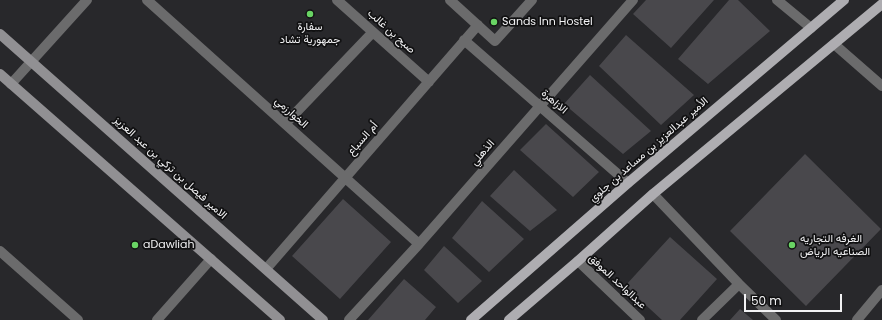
<!DOCTYPE html>
<html>
<head>
<meta charset="utf-8">
<style>
  body { margin:0 }
  #map { position:relative; width:882px; height:320px; overflow:hidden; background:#28282b; font-family:Poppins,sans-serif }
  canvas { display:block }
  .scale { position:absolute; left:744px; top:294px; width:98px; height:18px; box-sizing:border-box; border:2px solid #f2f2f4; border-top:0; padding-left:5px; font-size:12px; line-height:14px; white-space:nowrap; color:#f2f2f4; -webkit-text-stroke:3px #111112; paint-order:stroke }
</style>
</head>
<body>
<div id="map">
<canvas width="882" height="320"></canvas>
<div class="scale">50 m</div>
</div>
<script>
const ctx = document.querySelector('canvas').getContext('2d');
ctx.lineJoin = 'round';
function paint(path, color) { ctx.fillStyle = color; ctx.fill(path, 'evenodd'); }
const poly = rows => new Path2D(rows.map(r => 'M' + r).join(''));
function strokePath(path, color, width, dash) { ctx.strokeStyle = color; ctx.lineWidth = width; ctx.lineCap = dash ? 'butt' : 'round'; ctx.setLineDash(dash || []); ctx.stroke(path); }
function label(font, color, halo, rows, align = 'center') {
  ctx.font = font + ' Poppins,Vazirmatn,sans-serif'; ctx.lineWidth = 3.5; ctx.setLineDash([]); ctx.textBaseline = 'middle'; ctx.strokeStyle = halo; ctx.fillStyle = color; for (const [text, x, y, turn = 0] of rows) {
    ctx.save(); ctx.translate(x, y); ctx.rotate((+turn || 0) * Math.PI / 180); ctx.textAlign = isNaN(turn) ? turn : align; if (halo) ctx.strokeText(text, 0, 0); ctx.fillText(text, 0, 0); ctx.restore();
  }
}
const building = poly([
  [646,0,714,0,671,48,633,14],
  [729,0,738,0,770,31,708,84,678,59],
  [626,35,694,95,661,125,599,66],
  [590,75,651,131,623,154,564,104],
  [546,124,599,172,573,197,520,150],
  [805,154,881,229,806,306,730,231],
  [514,170,557,210,530,231,490,196],
  [343,199,391,242,340,299,292,256],
  [482,201,524,239,489,272,452,238],
  [670,237,717,279,680,320,662,320,625,286],
  [444,246,482,281,458,303,424,270],
  [404,279,436,307,425,320,368,320],
  [740,309,753,320,730,320]
]);
const minor = poly([
  [147,0,419,244],
  [337,0,429,82],
  [450,0,495,41,532,0],
  [777,0,811,28],
  [464,40,628,183],
  [834,44,882,86],
  [11,84,87,0],
  [285,124,373,32],
  [653,194,739,284,776,320],
  [0,251,78,320],
  [578,261,640,320],
  [266,269,478,25],
  [157,320,211,259],
  [349,320,419,244,633,0],
  [702,320,739,284],
  [857,320,882,290]
]);
const secondary = poly([
  [0,34,323,320],
  [0,74,280,320]
]);
const primary = poly([
  [471,320,628,183,844,0],
  [509,320,578,261,653,194,882,4]
]);
const markers = [
  [310,14,4,"#69d464"],
  [494,22,4,"#69d464"],
  [135,245,4,"#69d464"],
  [792,245,4,"#69d464"]
];
const poiNames = [
  ["Sands Inn Hostel",502,22],
  ["سفارة",310,27,"center"],
  ["جمهورية تشاد",310,40,"center"],
  ["الغرفه التجاريه",800,239],
  ["الصناعيه الرياض",800,252],
  ["aDawliah",143,245]
];
const streetNames = [
  ["صبح بن غالب",391,32,42],
  ["الازاهرة",554,102,41],
  ["الخوارزمي",291,113,42],
  ["أم السباع",363,139,-49],
  ["الأمير عبدالعزيز بن مساعد بن جلوي",649,150,-41],
  ["الذهلي",483,153,-49],
  ["الامير فيصل بن تركي بن عبد العزيز",170,168,42],
  ["عبدالواحد الموفق",617,282,43]
];
paint(building, '#49484c');
strokePath(minor, '#6b6b6c', 10);
strokePath(secondary, '#919093', 10);
strokePath(primary, '#aeadb1', 10);
for (const [x, y, r, color] of markers) { const dot = new Path2D(); dot.arc(x, y, r, 0, 2 * Math.PI); ctx.fillStyle = color; ctx.fill(dot); strokePath(dot, '#111112', 1.5); }
label('11px', '#f2f2f4', '#111112', poiNames, 'left');
label('11px', '#f2f2f4', '#111112', streetNames);
</script>
</body>
</html>
